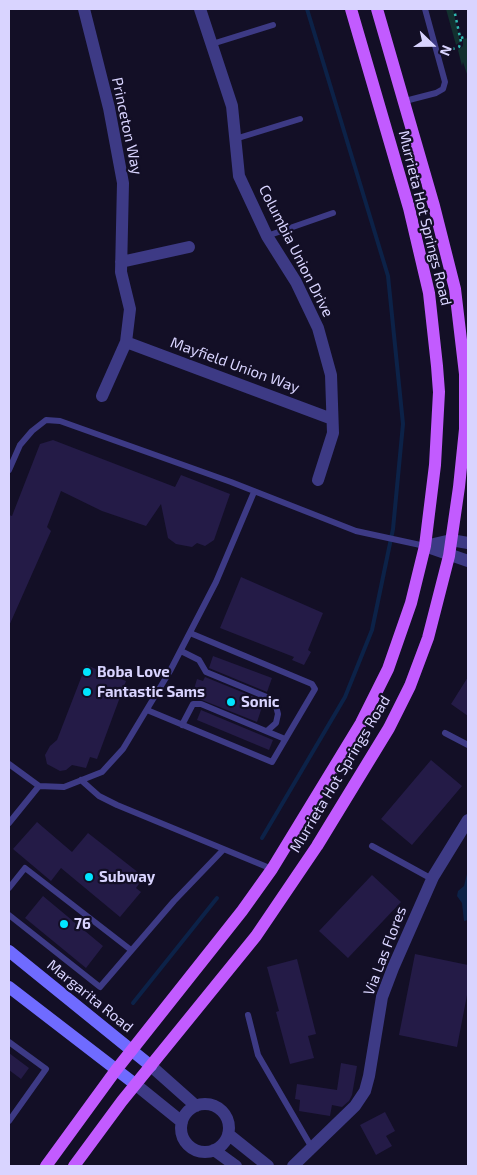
<!DOCTYPE html>
<html>
<head>
<meta charset="utf-8">
<style>
  body { margin:0 }
  #map { position:relative; width:477px; height:1175px; overflow:hidden; background:#130f26; font-family:"Exo 2",sans-serif }
  canvas { display:block }
  .frame { position:absolute; inset:0; border:10px solid #d9d4ff; pointer-events:none }
  .north { position:absolute; left:407px; top:20px; width:50px; height:50px; -webkit-text-stroke:4px #130f26; paint-order:stroke; rotate:112deg; font-size:14px; font-weight:700; line-height:20px; text-align:center; color:#d9d4ff }
  .north::after { content:''; display:block; margin:auto; width:18px; height:22px; background:#d9d4ff; clip-path:polygon(50% 0,100% 100%,50% 72%,0 100%) }
</style>
</head>
<body>
<div id="map">
<canvas width="477" height="1175"></canvas>
<div class="frame"></div>
<div class="north">N</div>
</div>
<script>
const ctx = document.querySelector('canvas').getContext('2d');
ctx.lineJoin = 'round';
function paint(path, color) { ctx.fillStyle = color; ctx.fill(path, 'evenodd'); }
const poly = rows => new Path2D(rows.map(r => 'M' + r).join(''));
function strokePath(path, color, width, dash) { ctx.strokeStyle = color; ctx.lineWidth = width; ctx.lineCap = dash ? 'butt' : 'round'; ctx.setLineDash(dash || []); ctx.stroke(path); }
function label(font, color, halo, rows, align = 'center') {
  ctx.font = font + ' "Exo 2",sans-serif'; ctx.lineWidth = 4.5; ctx.setLineDash([]); ctx.textBaseline = 'middle'; ctx.strokeStyle = halo; ctx.fillStyle = color; for (const [text, x, y, turn = 0] of rows) {
    ctx.save(); ctx.translate(x, y); ctx.rotate((+turn || 0) * Math.PI / 180); ctx.textAlign = isNaN(turn) ? turn : align; if (halo) ctx.strokeText(text, 0, 0); ctx.fillText(text, 0, 0); ctx.restore();
  }
}
const green = poly([
  [446,9,453,9,460,42,456,45],
  [468,38,468,77,463,62,462,66,458,50,463,46,463,39]
]);
const water = poly([
  [468,870,468,920,464,921,462,903,457,896,458,891,464,886]
]);
const stream = poly([
  [262,838,345,697,372,630,393,529,403,424,388,276,307,9],
  [133,1003,217,898]
]);
const building = poly([
  [53,440,175,487,181,475,230,494,214,540,205,546,197,543,192,547,176,544,168,538,161,504,146,526,102,511,61,491,47,527,51,531,9,626,9,515,12,516,40,444],
  [241,577,323,613,308,650,311,652,304,665,292,660,294,657,220,628],
  [213,656,272,678,267,692,209,668],
  [86,665,126,681,97,759,90,757,86,768,72,765,66,770,60,771,47,764,45,755,50,746,57,740],
  [205,677,264,701,257,722,192,696,197,679,203,681],
  [468,677,468,716,451,704],
  [201,710,273,740,269,750,197,720],
  [431,760,462,786,412,845,381,819],
  [37,822,72,852,88,833,144,877,136,888,141,892,120,917,61,868,51,881,13,849],
  [372,875,401,902,348,958,319,931],
  [43,896,103,946,86,968,25,918],
  [415,954,468,965,468,990,457,1047,399,1035],
  [297,959,316,1034,308,1036,314,1058,290,1064,276,1012,279,1011,267,967],
  [9,1053,29,1068,21,1079,9,1070],
  [341,1063,357,1066,352,1095,349,1101,342,1107,332,1105,330,1116,299,1111,300,1100,295,1099,297,1084,337,1090],
  [385,1112,395,1131,386,1136,392,1146,376,1155,360,1125]
]);
const path = poly([
  [461,38,468,36],
  [446,51,459,47,461,42,454,9]
]);
const lane = poly([
  [212,44,273,25],
  [405,101,436,93,443,89,445,82,425,9],
  [235,139,300,119],
  [267,236,333,213],
  [9,470,20,445,32,431,46,420,60,421,231,482,356,531,425,546],
  [181,651,199,660,206,672,269,698,276,706,278,714,276,723,267,731],
  [147,710,272,762,315,689,312,684,190,633],
  [182,725,193,704,201,704,285,739],
  [445,733,468,745],
  [9,764,39,786,64,787,102,772,123,749,170,671,216,582,254,492],
  [81,780,99,796,117,805,272,869],
  [9,823,39,786],
  [372,846,432,879],
  [9,888,25,868,131,950],
  [9,915,100,987,174,901,223,850],
  [248,1015,258,1055,312,1148],
  [9,1042,46,1069,9,1121]
]);
const street = poly([
  [84,9,109,108,123,183,121,272,130,309,126,342,102,396],
  [200,9,232,106,239,176,267,236,296,282,318,328,331,375,333,433,318,480],
  [121,262,189,247],
  [126,342,332,419],
  [425,546,468,561],
  [425,546,451,540,468,543],
  [151,1066,196,1106],
  [135,1084,182,1122],
  '181 1128a24 24 0 1 1 48 0a24 24 0 1 1-48 0Z',
  [228,1134,268,1166],
  [214,1150,236,1166],
  [293,1166,355,1106,365,1091,369,1076,382,997,393,968,433,877,468,820]
]);
const secondary = poly([
  [9,951,151,1066],
  [9,987,135,1084]
]);
const primary = poly([
  [46,1166,116,1070,242,911,272,869,361,723,388,669,411,603,425,546,435,465,439,392,437,366,429,293,409,208,351,9],
  [74,1166,122,1101,256,936,317,846,389,728,410,686,428,638,438,599,449,556,459,487,465,429,465,374,455,289,434,206,377,9]
]);
const markers = [
  [87,672,5,"#00e5ff"],
  [87,692,5,"#00e5ff"],
  [231,702,5,"#00e5ff"],
  [89,877,5,"#00e5ff"],
  [64,924,5,"#00e5ff"]
];
const streetNames = [
  ["Princeton Way",127,126,78],
  ["Murrieta Hot Springs Road",425,218,76],
  ["Columbia Union Drive",296,251,63],
  ["Mayfield Union Way",235,365,20],
  ["Murrieta Hot Springs Road",340,774,-59],
  ["Via Las Flores",385,951,-69],
  ["Margarita Road",90,996,39]
];
const poiNames = [
  ["Boba Love",97,672],
  ["Fantastic Sams",97,692],
  ["Sonic",241,702],
  ["Subway",99,877],
  ["76",74,924]
];
paint(green, '#12302f');
paint(water, '#0c2248');
strokePath(stream, '#0c2248', 4);
paint(building, '#241b47');
strokePath(path, '#2fb8b0', 2.5, [2.5, 4]);
strokePath(lane, '#3d3a85', 6);
strokePath(street, '#3d3a85', 12);
strokePath(secondary, '#6f6bff', 12);
strokePath(primary, '#c25bff', 12);
for (const [x, y, r, color] of markers) { const dot = new Path2D(); dot.arc(x, y, r, 0, 2 * Math.PI); ctx.fillStyle = color; ctx.fill(dot); strokePath(dot, '#130f26', 2); }
label('15px', '#d9d4ff', '#130f26', streetNames);
label('bold 15px', '#d9d4ff', '#130f26', poiNames, 'left');
</script>
</body>
</html>
